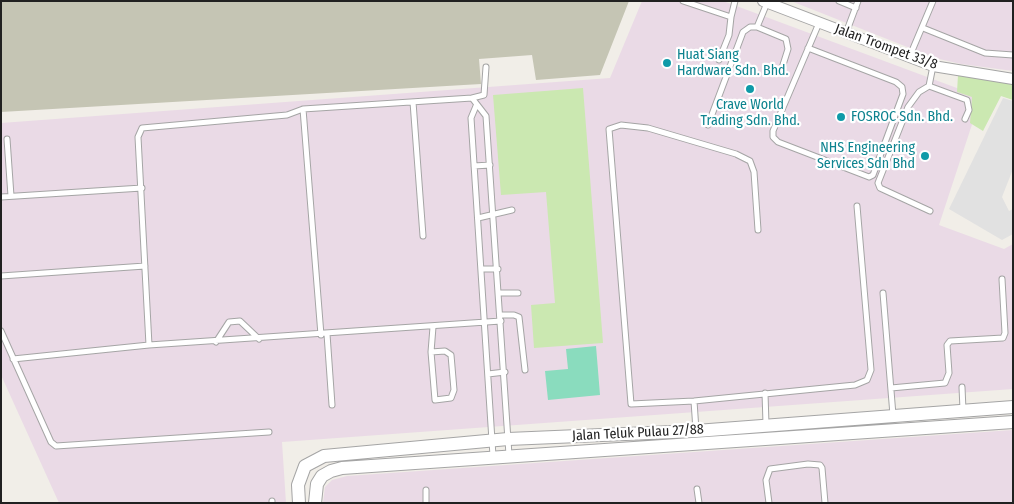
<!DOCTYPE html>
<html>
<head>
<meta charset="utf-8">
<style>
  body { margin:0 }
  #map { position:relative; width:1014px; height:504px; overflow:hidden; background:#f1eee8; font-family:"Fira Sans Condensed",sans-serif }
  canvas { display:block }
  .frame { position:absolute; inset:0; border:2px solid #212121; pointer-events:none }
</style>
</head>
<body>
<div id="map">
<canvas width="1014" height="504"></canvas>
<div class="frame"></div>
</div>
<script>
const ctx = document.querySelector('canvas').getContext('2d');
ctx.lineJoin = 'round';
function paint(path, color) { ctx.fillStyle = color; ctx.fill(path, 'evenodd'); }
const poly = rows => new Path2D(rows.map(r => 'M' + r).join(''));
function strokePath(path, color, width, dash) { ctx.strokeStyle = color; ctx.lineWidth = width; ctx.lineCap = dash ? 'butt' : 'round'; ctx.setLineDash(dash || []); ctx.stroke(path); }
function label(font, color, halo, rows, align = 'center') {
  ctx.font = font + ' "Fira Sans Condensed",sans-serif'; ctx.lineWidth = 4.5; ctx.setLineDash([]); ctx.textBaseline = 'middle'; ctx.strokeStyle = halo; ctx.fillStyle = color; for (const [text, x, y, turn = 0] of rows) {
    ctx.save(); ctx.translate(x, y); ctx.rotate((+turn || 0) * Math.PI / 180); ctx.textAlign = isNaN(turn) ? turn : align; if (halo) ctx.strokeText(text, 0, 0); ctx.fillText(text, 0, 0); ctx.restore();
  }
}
const industrial = poly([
  [642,1,723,1,981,97,939,225,1004,249,1013,244,1013,389,282,442,286,503,59,503,1,375,1,123,610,78],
  [791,1,1013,1,1013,71,961,64,935,58],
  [1013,430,1013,503,323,503,325,487,332,480,347,476]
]);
const construction = poly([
  [1,1,629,1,600,75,536,80,532,55,479,59,481,84,1,112]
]);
const grass = poly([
  [958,75,1013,82,1013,100,1001,96,983,131,970,123,972,97,957,92],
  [583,88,603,343,534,348,531,305,555,303,546,192,501,195,493,95]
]);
const pitch = poly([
  [596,346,600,395,548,400,545,371,568,369,566,349]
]);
const parking = poly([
  [1003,98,1013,101,1013,169,1002,197,1009,211,1013,209,1013,234,1002,240,949,209]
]);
const service = poly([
  [683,1,731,17,735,1],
  [839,1,856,8],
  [757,27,786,39,788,49,782,68],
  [923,28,985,53,1013,55],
  [846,33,858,1],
  [808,48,896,82,902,87,903,94,873,175,869,177,778,142,773,137,773,131,819,23],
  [909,58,933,1],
  [719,60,729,35,731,17],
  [929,86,967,100,969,110,965,119],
  [472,98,484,95,486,67],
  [413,102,423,236],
  [476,106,471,118,493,456],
  [303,109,321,335],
  [708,125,743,32,750,27,757,27,767,3],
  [7,139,11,196],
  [474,166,490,165],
  [1,197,142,188],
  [930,211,880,188,878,183,908,107,919,92,929,86,933,66],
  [478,218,512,210],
  [758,230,754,172,750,161,736,154,648,128,621,125,609,129,631,404,694,401,855,385,867,380,871,370,857,206],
  [482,269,498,269],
  [1,276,145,266],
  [500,293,518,293],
  [883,293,893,415],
  [501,315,514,315,519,317,525,370],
  [1,331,51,442,56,446,269,432],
  [327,334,332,405],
  [216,342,229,322,240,321,259,339],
  [149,345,138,137,142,128,287,115,303,109,472,98,486,116,509,455],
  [431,352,445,351,451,355,454,390,451,398,435,400,431,352,433,327],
  [13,359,149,345,501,321],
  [488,374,505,372],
  [962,387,963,410],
  [891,388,945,383,949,373,947,345,950,341,1003,338,1005,333,1002,279],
  [765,393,766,424],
  [694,401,696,430],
  [697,489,699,503],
  [426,490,426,503],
  [272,501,272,503],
  [769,503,766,480,770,469,808,464,820,465,822,468,825,503]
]);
const minor = poly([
  [763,1,933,66,1013,79]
]);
const tertiary = poly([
  [299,503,298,485,305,466,324,456,508,439,696,431,1013,407],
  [315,503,317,484,322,476,331,471,342,468,1013,422]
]);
const markers = [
  [667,63,5,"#0f9aa8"],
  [750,89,5,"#0f9aa8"],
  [841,117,5,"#0f9aa8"],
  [925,156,5,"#0f9aa8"]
];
const streetNames = [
  ["Jalan Trompet 33/8",886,47,20],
  ["Jalan Teluk Pulau 27/88",638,433,-3]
];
const cultureNames = [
  ["Huat Siang",677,55],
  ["Hardware Sdn. Bhd.",677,71],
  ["Crave World",750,105,"center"],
  ["Trading Sdn. Bhd.",750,121,"center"],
  ["FOSROC Sdn. Bhd.",851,117],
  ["NHS Engineering",915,148,"right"],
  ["Services Sdn Bhd",915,164,"right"]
];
paint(industrial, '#eadae6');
paint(construction, '#c5c5b4');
paint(grass, '#cbe8b1');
paint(pitch, '#8adcbe');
paint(parking, '#e1e1e1');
strokePath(service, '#a5a5a5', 7);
strokePath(minor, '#a5a5a5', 12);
strokePath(tertiary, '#a5a5a5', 14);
strokePath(service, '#fff', 5);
strokePath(minor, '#fff', 10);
strokePath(tertiary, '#fff', 12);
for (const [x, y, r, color] of markers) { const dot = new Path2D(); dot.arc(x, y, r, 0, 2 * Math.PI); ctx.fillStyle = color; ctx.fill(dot); strokePath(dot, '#fff', 2); }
label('14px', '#212121', '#fff', streetNames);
label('14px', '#0d838f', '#fff', cultureNames, 'left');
</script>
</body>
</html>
